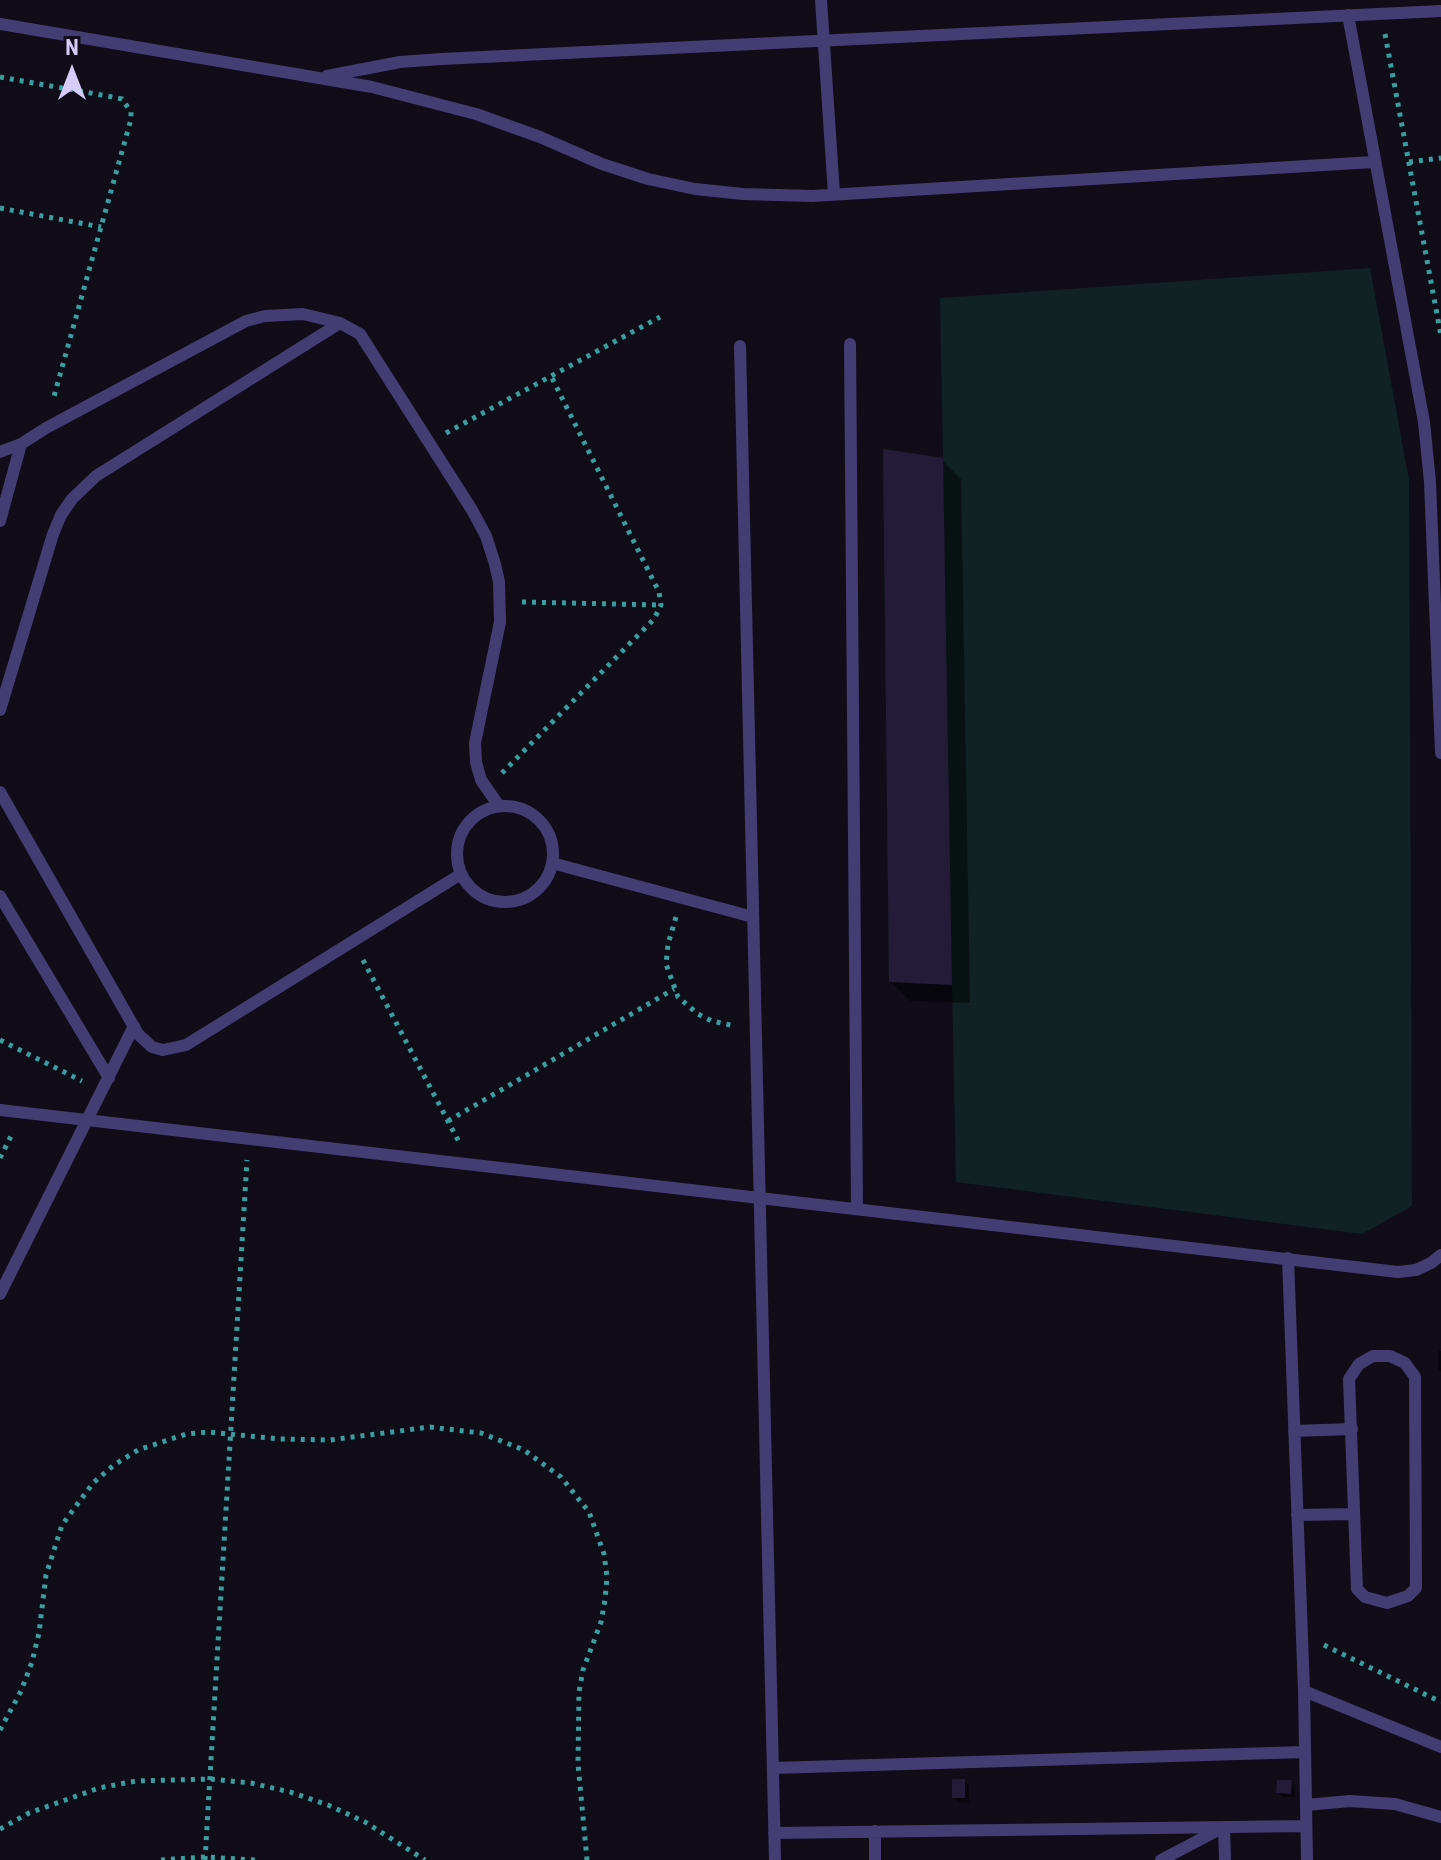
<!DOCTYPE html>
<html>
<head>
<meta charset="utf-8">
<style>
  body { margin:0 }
  #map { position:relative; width:1441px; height:1860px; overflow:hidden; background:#100d19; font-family:"Roboto Condensed",sans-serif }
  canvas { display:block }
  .north { position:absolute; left:32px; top:32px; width:80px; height:80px; -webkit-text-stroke:6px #100d19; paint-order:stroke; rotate:0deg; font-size:22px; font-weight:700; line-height:32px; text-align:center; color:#d4cbf9 }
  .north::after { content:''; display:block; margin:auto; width:28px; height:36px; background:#d4cbf9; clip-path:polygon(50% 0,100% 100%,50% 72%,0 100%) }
</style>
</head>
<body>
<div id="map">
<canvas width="1441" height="1860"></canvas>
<div class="north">N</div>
</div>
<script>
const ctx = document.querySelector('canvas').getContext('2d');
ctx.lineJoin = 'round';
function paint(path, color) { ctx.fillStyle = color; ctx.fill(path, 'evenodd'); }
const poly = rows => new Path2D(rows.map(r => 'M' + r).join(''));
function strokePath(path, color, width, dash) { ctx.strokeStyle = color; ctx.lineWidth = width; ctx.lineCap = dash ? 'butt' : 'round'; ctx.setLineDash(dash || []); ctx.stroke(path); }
const green = poly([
  [1370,268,1409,480,1412,1206,1362,1234,956,1182,952,985,889,982,883,449,943,458,940,298]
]);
const shadow = poly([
  [942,460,961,479,970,1003,910,1001,891,982],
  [1438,1351,1441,1351,1441,1372,1438,1369],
  [964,1781,969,1785,969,1802,958,1802,954,1798],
  [1291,1782,1295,1786,1295,1797,1283,1797,1278,1793]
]);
const building = poly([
  [883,449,943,458,952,985,889,982],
  [952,1779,965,1779,965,1798,952,1798],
  [1277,1780,1292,1780,1291,1794,1276,1793]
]);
const path = poly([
  [1385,34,1441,336],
  [0,77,113,97,122,99,131,112,131,119,53,400],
  [1409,162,1441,158],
  [0,208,101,227],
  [446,433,660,317],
  [522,602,661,605],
  [502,773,654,619,661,605,659,592,551,376],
  [676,917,668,944,666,964,678,997,698,1014,712,1021,735,1026],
  [363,960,459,1142],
  [0,1040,82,1081],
  [448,1121,674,989],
  [0,1158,13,1132],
  [1324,1645,1441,1702],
  [0,1730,21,1691,32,1662,39,1633,46,1575,62,1525,93,1483,114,1465,138,1450,186,1434,208,1432,280,1439,330,1440,430,1427,481,1433,524,1450,561,1477,589,1512,604,1554,607,1577,605,1600,601,1622,583,1670,579,1692,578,1764,587,1860],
  [0,1829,29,1813,99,1788,136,1781,210,1779,251,1783,290,1792,328,1805,365,1822,425,1860],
  [161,1860,205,1857,255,1860],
  [205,1860,247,1160]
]);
const lane = poly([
  [821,0,834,194],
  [1348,15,1424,422,1430,482,1441,753],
  [0,24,372,87,476,114,540,137,602,164,648,179,695,189,743,194,812,196,1373,162],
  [327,76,400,62,441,59,1441,11],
  [850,344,857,1209],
  [740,346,775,1860],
  [0,452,21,444,46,428,246,321,265,316,303,314,340,323,360,334,472,510,486,536,495,564,499,582,500,622,475,743,476,762,481,780,499,806],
  [0,521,21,444],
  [0,710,53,534,61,515,72,499,96,476,340,323],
  [0,792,138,1034,152,1047,163,1050,186,1045,461,874],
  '457 854a48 48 0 1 1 96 0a48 48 0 1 1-96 0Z',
  [552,863,753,917],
  [0,896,109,1078],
  [0,1110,1398,1272,1416,1270,1431,1263,1441,1255],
  [1288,1258,1304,1691,1307,1860],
  [0,1294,134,1026],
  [1373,1356,1390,1356,1405,1363,1415,1377,1416,1588,1408,1596,1387,1603,1365,1597,1357,1589,1349,1379,1359,1364,1373,1356],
  [1294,1431,1352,1429],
  [1297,1515,1354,1514],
  [1304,1691,1441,1747],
  [773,1768,1305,1752],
  [1306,1805,1350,1801,1395,1804,1441,1817],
  [774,1833,1306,1826],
  [875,1860,875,1831],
  [1161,1860,1224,1827,1225,1860]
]);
paint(green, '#102223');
paint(shadow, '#0007');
paint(building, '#231b38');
strokePath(path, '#3a9d9e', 5, [4, 6]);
strokePath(lane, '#433d73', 12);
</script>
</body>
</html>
